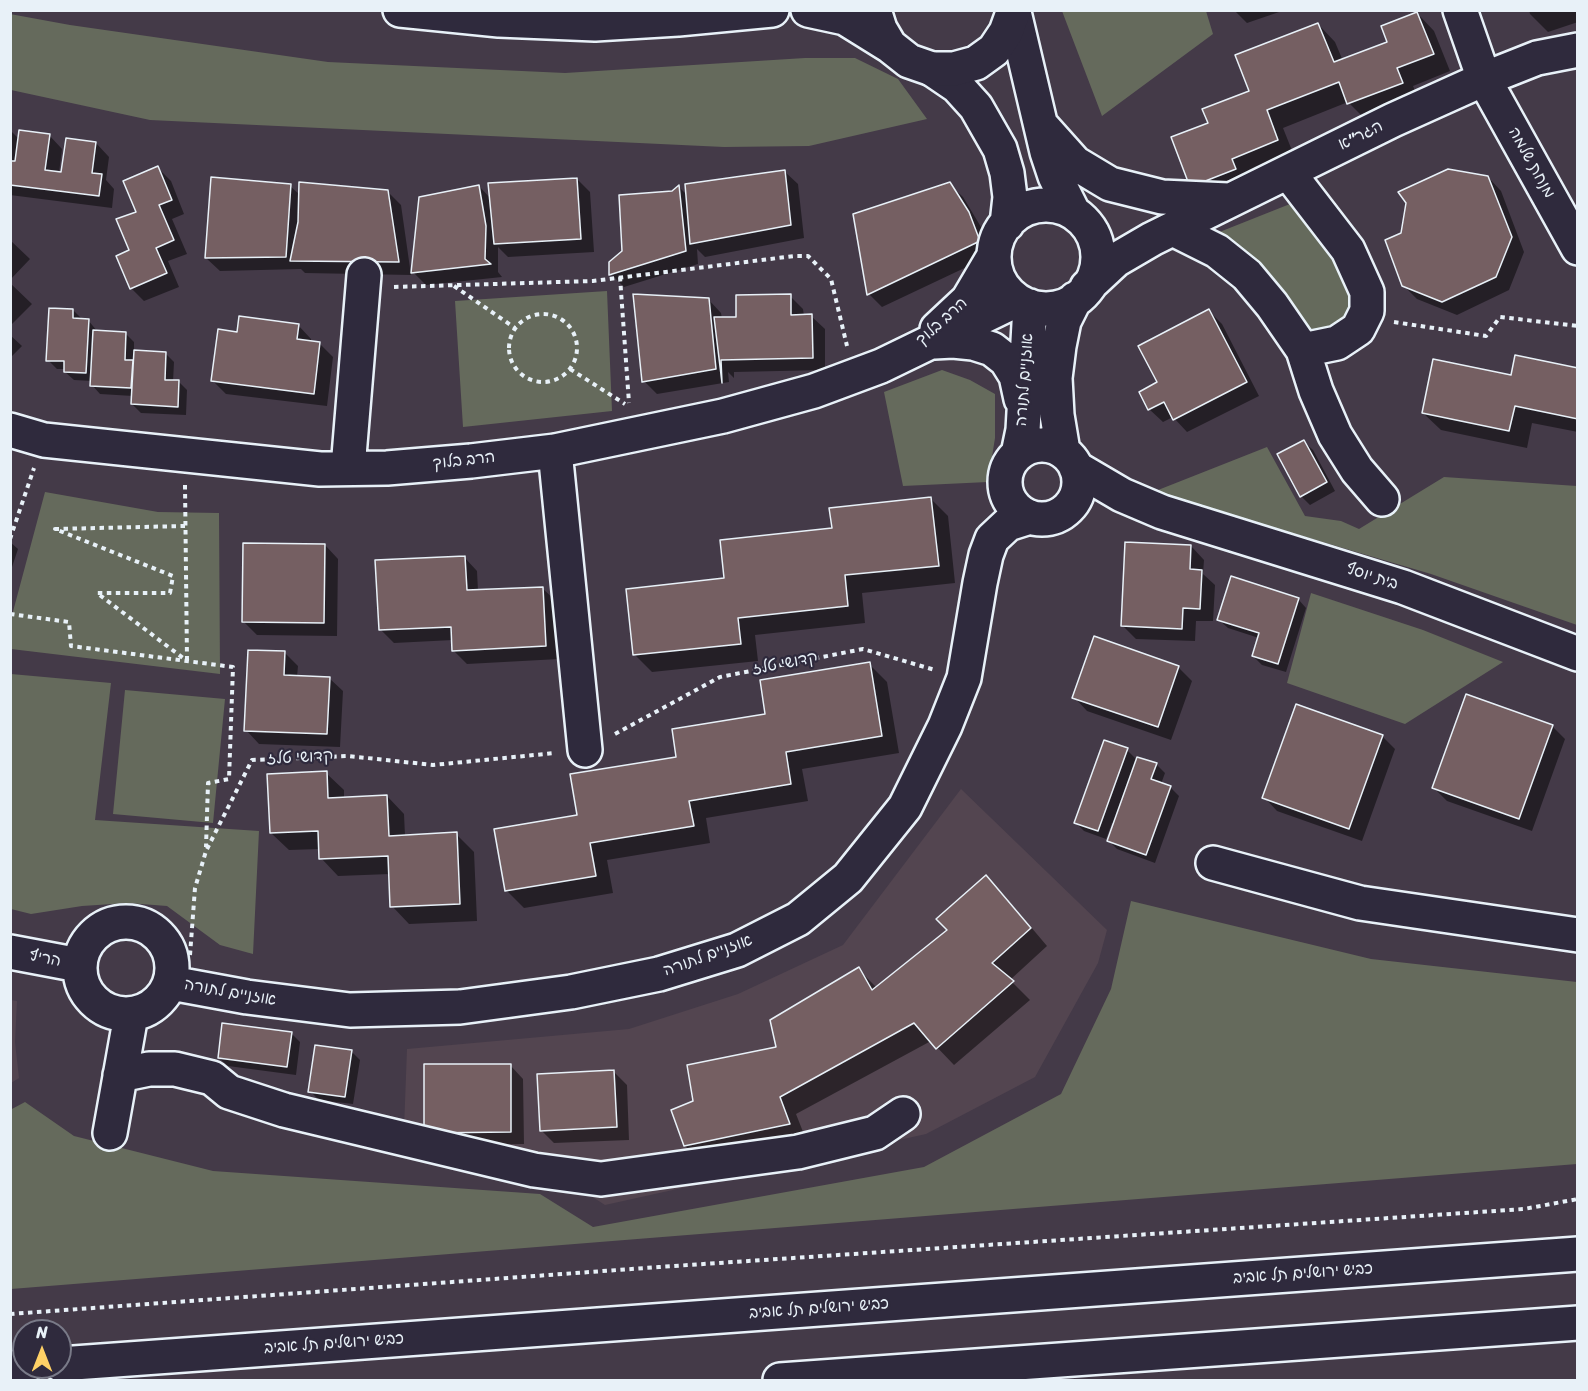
<!DOCTYPE html>
<html>
<head>
<meta charset="utf-8">
<style>
  body { margin:0 }
  #map { position:relative; width:1588px; height:1391px; overflow:hidden; background:#443a48; font-family:Sriracha,sans-serif }
  canvas { display:block }
  .frame { position:absolute; inset:0; border:12px solid #e8f1f8; pointer-events:none }
  .north { position:absolute; left:12px; top:1319px; width:60px; height:60px; box-sizing:border-box; background:#2f2a3d; border:2px solid #797a88; border-radius:50%; rotate:0deg; font-size:16px; font-weight:700; line-height:24px; text-align:center; color:#e8f1f8 }
  .north::after { content:''; display:block; margin:auto; width:21px; height:27px; background:#ffd166; clip-path:polygon(50% 0,100% 100%,50% 72%,0 100%) }
</style>
</head>
<body>
<div id="map">
<canvas width="1588" height="1391"></canvas>
<div class="frame"></div>
<div class="north">N</div>
</div>
<script>
const ctx = document.querySelector('canvas').getContext('2d');
ctx.lineJoin = 'round';
function paint(path, color) { ctx.fillStyle = color; ctx.fill(path, 'evenodd'); }
const poly = rows => new Path2D(rows.map(r => 'M' + r).join(''));
function strokePath(path, color, width, dash) { ctx.strokeStyle = color; ctx.lineWidth = width; ctx.lineCap = dash ? 'butt' : 'round'; ctx.setLineDash(dash || []); ctx.stroke(path); }
function label(font, color, halo, rows, align = 'center') {
  ctx.font = font + ' Sriracha,"Playpen Sans Hebrew",sans-serif'; ctx.lineWidth = 4.5; ctx.setLineDash([]); ctx.textBaseline = 'middle'; ctx.strokeStyle = halo; ctx.fillStyle = color; for (const [text, x, y, turn = 0] of rows) {
    ctx.save(); ctx.translate(x, y); ctx.rotate((+turn || 0) * Math.PI / 180); ctx.textAlign = isNaN(turn) ? turn : align; if (halo) ctx.strokeText(text, 0, 0); ctx.fillText(text, 0, 0); ctx.restore();
  }
}
const built = poly([
  [961,789,1107,930,1098,963,1035,1077,926,1134,605,1205,522,1152,404,1129,407,1049,629,1029,738,994,843,945],
  [11,1000,17,1001,15,1042,19,1078,11,1083]
]);
const green = poly([
  [1062,11,1206,11,1213,34,1102,116],
  [10,14,70,25,328,62,565,73,805,58,855,58,898,79,927,119,809,146,724,147,150,120,11,90],
  [1295,202,1337,257,1354,295,1348,320,1332,331,1308,336,1217,233],
  [607,291,612,411,463,427,455,301],
  [942,370,970,380,995,394,995,438,988,482,903,486,884,392],
  [1267,447,1305,516,1341,521,1359,529,1444,477,1577,486,1577,625,1431,574,1153,492],
  [45,492,158,512,219,513,220,674,11,649,11,619],
  [1311,593,1423,630,1503,662,1405,724,1287,683],
  [11,674,111,683,95,820,259,831,253,954,220,945,167,906,128,903,82,906,31,914,11,909],
  [125,690,225,699,213,823,113,814],
  [1131,901,1371,959,1577,982,1577,1164,11,1289,10,1110,25,1102,74,1136,213,1171,540,1194,593,1227,924,1167,1061,1094,1111,989]
]);
const shadow = poly([
  [1234,10,1285,10,1247,23],
  [1529,10,1578,10,1578,22,1548,32,1530,14],
  [1417,13,1434,31,1450,71,1413,86,1419,100,1366,120,1348,102,1283,128,1295,158,1253,186,1192,186,1210,124,1251,91,1318,24,1335,42,1343,61,1389,43],
  [10,130,19,139,49,135,62,149,59,173,63,174,96,143,109,157,106,180,114,189,112,208,10,195],
  [158,168,171,181,184,214,172,219,187,254,168,261,179,287,144,301,131,288,131,251],
  [784,171,798,184,804,238,705,257,697,249,698,264,624,287,611,274,623,251,679,187,688,196],
  [1488,177,1501,191,1524,252,1509,290,1457,315,1417,299,1403,285,1402,234],
  [577,179,590,192,594,252,508,257,498,247,498,272,502,277,426,285,413,272,479,186,491,199],
  [949,184,963,197,981,227,992,255,882,307,869,294],
  [290,186,300,195,387,191,401,205,411,275,305,273,301,269,220,271,206,258],
  [10,240,30,259,10,280],
  [10,283,32,304,10,326],
  [790,296,803,309,804,316,811,316,825,329,825,370,734,372,734,378,728,372,729,382,657,394,644,381,708,299,721,313,722,319,738,318],
  [73,310,82,319,88,320,97,331,125,333,134,342,134,352,166,354,174,362,173,382,179,382,187,390,186,415,141,413,132,404,133,396,100,394,92,385,92,381,74,380,65,372,65,369,57,369,48,360],
  [1209,311,1222,324,1259,396,1187,432,1173,417,1163,422,1149,409,1159,383],
  [298,325,311,339,311,342,320,344,333,357,327,406,226,394,213,381,238,333],
  [10,335,22,346,10,358],
  [1578,369,1578,432,1532,423,1527,448,1441,430,1423,413,1512,377],
  [1304,442,1313,450,1335,491,1310,505,1301,496],
  [931,499,948,516,955,583,862,593,865,623,755,635,758,661,652,672,634,654,833,530],
  [10,542,18,549,10,573],
  [325,545,338,559,337,636,257,635,244,622],
  [1191,546,1204,560,1203,574,1215,585,1213,621,1196,621,1195,641,1136,639,1123,626],
  [464,557,477,571,478,591,542,588,556,601,559,659,467,664,453,650,453,640,394,643,381,630],
  [1298,599,1306,608,1286,672,1262,665,1253,656,1259,638,1228,628,1219,620],
  [285,653,298,666,297,677,329,678,343,691,340,747,259,744,246,730],
  [869,664,887,682,899,753,802,769,808,801,706,818,710,843,607,860,613,893,524,908,506,890,579,817,678,758],
  [1178,667,1192,681,1171,740,1087,711,1074,697],
  [1552,726,1565,739,1532,831,1447,801,1433,787],
  [1382,736,1395,749,1362,841,1277,811,1264,797],
  [1127,750,1138,761,1156,764,1165,773,1161,784,1170,787,1179,796,1155,863,1117,849,1109,841,1115,824,1112,823,1106,839,1084,831,1076,823],
  [326,773,344,790,344,798,387,796,404,814,405,836,456,834,474,852,477,921,409,924,392,906,390,874,338,876,321,858,320,849,289,850,271,833],
  [986,877,1003,894,1047,946,1010,980,1030,1000,954,1065,931,1041,796,1114,807,1142,703,1163,685,1146,695,1102,778,1048,858,969,877,988,949,930],
  [291,1033,300,1042,296,1075,228,1066,219,1058],
  [351,1051,360,1060,353,1104,319,1100,310,1091],
  [510,1065,523,1079,524,1144,439,1145,426,1132],
  [614,1072,627,1085,629,1140,554,1143,541,1130]
]);
const building = poly([
  [1417,12,1434,54,1397,68,1403,83,1347,104,1339,82,1267,110,1278,140,1232,159,1236,169,1190,187,1171,137,1208,123,1202,109,1249,91,1235,55,1318,23,1334,62,1387,42,1381,26,1417,12],
  [19,130,50,134,45,170,61,172,66,138,96,142,92,173,102,174,99,196,10,185,10,161,15,161,19,130],
  [158,166,172,200,159,205,174,240,156,248,167,273,130,289,116,256,129,250,116,219,136,212,123,181,158,166],
  [1448,169,1488,176,1512,237,1496,277,1442,302,1402,286,1385,240,1401,233,1406,203,1398,192,1448,169],
  [785,170,791,225,690,244,685,184,785,170],
  [211,177,291,184,286,257,205,258,211,177],
  [577,178,581,239,494,244,488,183,577,178],
  [299,182,388,190,399,262,290,261,298,222,299,182],
  [950,182,969,212,980,241,867,295,853,214,950,182],
  [479,185,486,226,485,259,491,264,411,273,419,197,479,185],
  [679,185,686,251,609,275,609,262,622,251,619,195,672,191,679,185],
  [633,294,709,298,716,369,642,382,633,294],
  [791,294,791,315,812,314,813,358,721,360,722,383,714,317,736,317,736,295,791,294],
  [49,308,73,309,73,318,89,319,86,373,64,372,64,361,46,361,49,308],
  [1209,309,1247,382,1173,420,1164,402,1148,410,1139,392,1157,382,1138,346,1209,309],
  [239,316,299,324,297,339,320,342,314,394,211,381,218,329,237,332,239,316],
  [93,330,126,332,125,360,133,360,131,388,90,386,93,330],
  [134,350,166,352,165,380,179,380,178,407,131,404,134,350],
  [1515,355,1578,368,1578,419,1515,406,1509,431,1422,413,1433,359,1511,375,1515,355],
  [1304,440,1327,482,1300,497,1277,454,1304,440],
  [931,497,939,566,845,575,848,606,738,618,741,644,633,655,626,589,724,578,720,540,832,528,829,508,931,497],
  [1125,542,1191,545,1190,569,1202,570,1200,609,1183,608,1182,629,1121,626,1125,542],
  [243,543,325,544,324,623,242,622,243,543],
  [465,556,467,590,543,587,546,646,452,651,451,627,379,630,375,560,465,556],
  [1231,576,1299,598,1278,664,1252,656,1259,633,1217,620,1231,576],
  [1094,636,1179,666,1158,727,1072,698,1094,636],
  [248,650,285,651,284,675,330,677,327,734,244,731,248,650],
  [870,662,882,736,786,752,791,784,689,801,694,826,590,843,596,876,505,891,494,829,577,815,570,774,676,757,672,729,765,714,760,680,870,662],
  [1466,694,1553,725,1519,819,1432,788,1466,694],
  [1296,704,1383,735,1349,829,1262,798,1296,704],
  [1104,740,1128,748,1098,831,1074,823,1104,740],
  [1137,757,1157,763,1151,779,1171,786,1146,855,1107,841,1137,757],
  [327,771,328,798,387,795,389,836,457,832,460,904,390,907,388,856,319,859,318,831,270,833,267,774,327,771],
  [986,875,1031,928,992,963,1014,981,936,1049,914,1023,780,1097,790,1124,684,1146,671,1110,693,1101,687,1065,776,1047,770,1020,859,967,872,990,947,930,936,919,986,875],
  [222,1023,292,1032,287,1067,218,1058,222,1023],
  [315,1045,352,1050,345,1097,308,1092,315,1045],
  [424,1064,511,1064,511,1132,424,1133,424,1064],
  [614,1070,617,1127,540,1131,537,1074,614,1070]
]);
const path = poly([
  [620,277,629,403],
  [454,286,515,328],
  [394,287,593,281,794,256,808,256,831,279,847,346],
  '509 348a34 34 0 1 1 68 0a34 34 0 1 1-68 0Z',
  [1394,322,1486,336,1500,317,1578,326],
  [570,369,625,404],
  [185,485,187,660],
  [185,526,55,529,173,576,170,593,97,593,187,661],
  [10,539,34,468],
  [10,614,69,622,71,646,233,667,229,779,208,783,206,847],
  [615,734,720,677,863,649,935,670],
  [190,955,195,888,206,851,252,760,348,756,433,765,555,753],
  [10,1314,659,1267,1524,1209,1578,1199]
]);
const minor = poly([
  [1460,10,1484,79,1578,248],
  [1014,12,1047,152,1055,176,1073,212],
  [932,69,957,86,976,107,1000,149,1007,173,1010,197,1007,224],
  [1041,125,1075,163,1110,184,1162,197,1228,200],
  '994 257a52 52 0 1 1 104 0a52 52 0 1 1-104 0Z',
  [1173,229,1217,251,1247,275,1272,305,1303,350,1337,343,1358,329,1367,311,1367,292,1348,250,1288,172],
  [1087,287,1116,260,1152,239,1393,120,1484,79,1537,58,1578,50],
  [937,329,968,300,994,256],
  [934,342,953,341,973,343,992,349,1006,360,1016,376,1021,399],
  [1303,350,1316,391,1335,435,1357,470,1382,499],
  [10,430,44,440,320,469,387,468,471,461,555,451,723,416,814,391,881,366,1015,301],
  '1005 482a37 37 0 1 1 74 0a37 37 0 1 1-74 0Z',
  [555,451,585,750],
  [1063,451,1057,415,1055,378,1059,346,1064,321,1075,299],
  [1018,454,1023,430,1030,306],
  [348,468,364,275],
  [1076,468,1122,495,1162,512,1403,587,1578,654],
  [1213,863,1360,903,1578,935],
  '80 968a46 46 0 1 1 92 0a46 46 0 1 1-92 0Z',
  [10,952,79,965],
  [171,983,247,997,350,1010,460,1007,571,992,659,974,737,950,798,919,848,878,905,807,945,726,964,678,980,583,986,555,992,539,1008,524,1030,517],
  [120,1075,149,1069,175,1069,212,1078,229,1092,284,1110,534,1170,601,1179,798,1152,875,1133,903,1114],
  [110,1133,131,1015]
]);
const major = poly([
  [400,10,499,20,595,24,678,19,772,10],
  [808,10,845,18,890,46],
  [874,10,880,29,890,46,909,61,932,69,954,69,976,63,994,50,1006,32,1014,10]
]);
const highway = poly([
  [60,1364,1578,1254],
  [10,1368,25,1367],
  [780,1380,1578,1323]
]);
const streetNames = [
  ["הגר\"א",1361,136,-26],
  ["מנחת שלמה",1531,163,61],
  ["הרב בלוך",942,322,-42],
  ["אוזניים לתורה",1025,380,-86],
  ["הרב בלוך",464,461,-6],
  ["בית יוסף",1372,577,18],
  ["קדושי טלז",785,664,-11],
  ["קדושי טלז",300,758,-3],
  ["אוזניים לתורה",708,956,-20],
  ["הריף",45,959,11],
  ["אוזניים לתורה",230,993,10],
  ["כביש ירושלים תל אביב",1303,1274,-4],
  ["כביש ירושלים תל אביב",819,1309,-4],
  ["כביש ירושלים תל אביב",334,1344,-4]
];
paint(built, '#534550');
paint(green, '#656a5c');
paint(shadow, '#0007');
paint(building, '#755f62');
strokePath(building, '#e8f1f8', 1.5);
strokePath(minor, '#e8f1f8', 38);
strokePath(major, '#e8f1f8', 38);
strokePath(highway, '#e8f1f8', 38);
strokePath(path, '#e8f1f8', 4, [4.5, 4.5]);
strokePath(minor, '#2f2a3d', 33);
strokePath(major, '#2f2a3d', 33);
strokePath(highway, '#2f2a3d', 33);
label('16px', '#e8f1f8', '#2f2a3d', streetNames);
</script>
</body>
</html>
